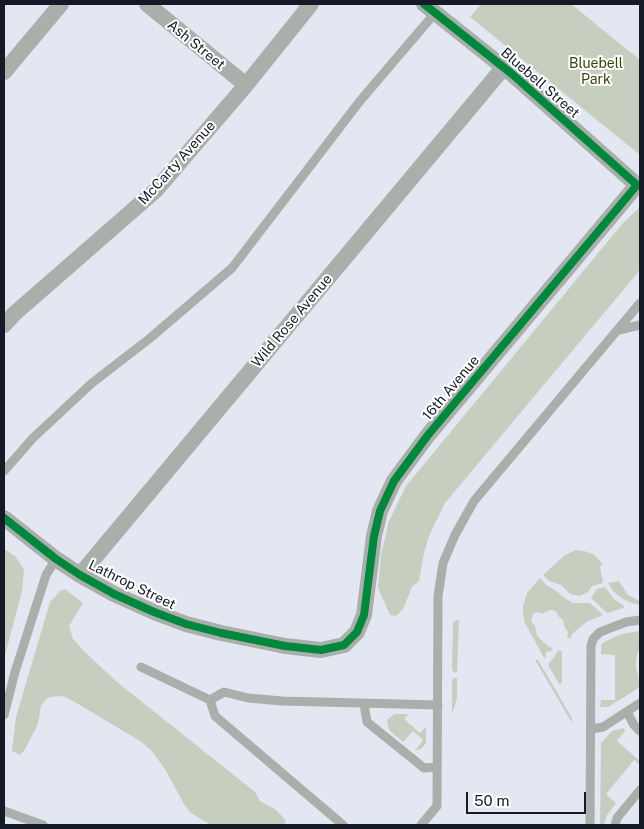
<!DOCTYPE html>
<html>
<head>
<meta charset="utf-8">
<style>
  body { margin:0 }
  #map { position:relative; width:644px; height:829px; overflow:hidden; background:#e2e7f2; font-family:"Public Sans",sans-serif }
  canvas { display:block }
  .frame { position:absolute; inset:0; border:5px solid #151b26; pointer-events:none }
  .scale { position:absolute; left:466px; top:792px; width:120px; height:22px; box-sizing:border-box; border:2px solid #151b26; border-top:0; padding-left:6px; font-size:15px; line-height:18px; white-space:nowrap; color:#151b26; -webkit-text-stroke:4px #fff; paint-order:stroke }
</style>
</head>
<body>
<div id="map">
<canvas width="644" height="829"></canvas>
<div class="frame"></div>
<div class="scale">50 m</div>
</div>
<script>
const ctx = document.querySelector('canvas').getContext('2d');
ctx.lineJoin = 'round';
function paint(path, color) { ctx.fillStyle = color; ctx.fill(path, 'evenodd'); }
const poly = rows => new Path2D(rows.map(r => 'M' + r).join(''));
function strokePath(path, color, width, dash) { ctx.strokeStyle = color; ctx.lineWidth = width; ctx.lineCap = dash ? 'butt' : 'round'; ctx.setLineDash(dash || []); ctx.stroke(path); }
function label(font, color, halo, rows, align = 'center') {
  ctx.font = font + ' "Public Sans",sans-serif'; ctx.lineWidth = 4; ctx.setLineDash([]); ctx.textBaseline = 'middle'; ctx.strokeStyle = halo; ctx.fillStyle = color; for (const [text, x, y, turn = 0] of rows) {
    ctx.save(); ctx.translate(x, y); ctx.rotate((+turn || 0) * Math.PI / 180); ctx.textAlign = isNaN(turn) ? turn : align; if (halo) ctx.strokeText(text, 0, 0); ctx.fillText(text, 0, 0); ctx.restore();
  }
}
const green = poly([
  [481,4,571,4,640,60,640,155,470,17],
  [640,207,640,270,445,503,429,536,424,553,419,581,412,587,403,609,396,616,390,615,378,588,381,555,389,521,406,486,623,223],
  [4,549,15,556,24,569,22,591,4,659],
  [576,550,584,551,593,554,603,564,600,566,603,583,592,586,588,592,580,596,570,594,561,585,549,581,543,575,565,555],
  [540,578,546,585,555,590,566,599,573,603,590,603,603,615,588,621,573,633,570,639,567,636,568,632,565,628,563,620,558,616,556,611,550,610,542,614,538,612,533,614,531,621,535,626,537,636,549,647,553,648,550,652,547,651,545,654,547,656,544,658,525,623,523,614,523,606,527,593],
  [619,581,628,595,640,601,640,605,632,603,623,599,614,592,608,583],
  [605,587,615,600,623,605,624,608,607,613,591,598,597,589],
  [65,589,83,603,69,626,73,639,85,652,117,682,255,792,260,801,275,809,282,816,286,822,284,825,211,825,191,813,185,806,165,769,151,750,140,741,68,698,60,696,50,697,46,699,41,706,38,724,24,751,20,755,12,751,16,717,50,602,60,591],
  [459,620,457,672,455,673,452,670,453,623,455,621],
  [640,631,640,646,637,656,636,665,640,687,608,707,600,707,601,700,615,700,615,655,601,654,601,645,604,642,621,634],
  [558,651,562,651,562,683,559,684,548,665],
  [535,660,538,660,572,718,572,723],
  [454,678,457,678,457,698,452,714,452,680],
  [394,714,409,714,404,719,420,733,426,727,426,743,421,749,415,751,423,740,413,731,403,742,389,730,387,720],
  [624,728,625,731,617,741,640,761,640,765,634,760,606,794,616,803,607,815,604,825,600,825,601,743,612,731]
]);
const service = poly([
  [619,330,640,325],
  [4,471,33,438,92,383,149,339,232,268,360,101,435,13],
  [141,667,210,700,215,716,343,825],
  [210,700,224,692,248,698,282,701,438,705],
  [364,704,367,722,424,768,437,767],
  [627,712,634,725,640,731],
  [4,715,15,672,46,575,56,559],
  [591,729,603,727,640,703],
  [4,811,43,825],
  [421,825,437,806,438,596,443,563,455,535,474,501,640,303],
  [590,825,591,646,593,639,600,632,626,622,640,620],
  [615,825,617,818,640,790]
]);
const minor = poly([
  [147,4,246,85],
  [4,72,61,4],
  [4,325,14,314,156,190,246,85,311,4],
  [4,518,56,559,80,575,114,594,154,612,186,624,221,633,285,646,321,650,344,645,357,632,364,615,374,536,380,511,394,481,428,435,637,185,512,74,424,4],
  [80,575,504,67]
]);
const cycleway = poly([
  [4,518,56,559,80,575,114,594,154,612,186,624,221,633,285,646,321,650,344,645,357,632,364,615,374,536,380,511,394,481,428,435,637,185,512,74,424,4]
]);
const streetNames = [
  ["Ash Street",196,45,39],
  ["Bluebell Street",540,83,41],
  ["McCarty Avenue",177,163,-48],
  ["Wild Rose Avenue",292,321,-50],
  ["16th Avenue",451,388,-50],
  ["Lathrop Street",132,585,26]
];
const parkNames = [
  ["Bluebell",596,64],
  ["Park",596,80]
];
paint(green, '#c6cfbf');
strokePath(service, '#abafab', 9);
strokePath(minor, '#abafab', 16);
strokePath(cycleway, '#00873e', 8);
label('14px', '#151b26', '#fff', streetNames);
label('14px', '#384508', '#fff', parkNames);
</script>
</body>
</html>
